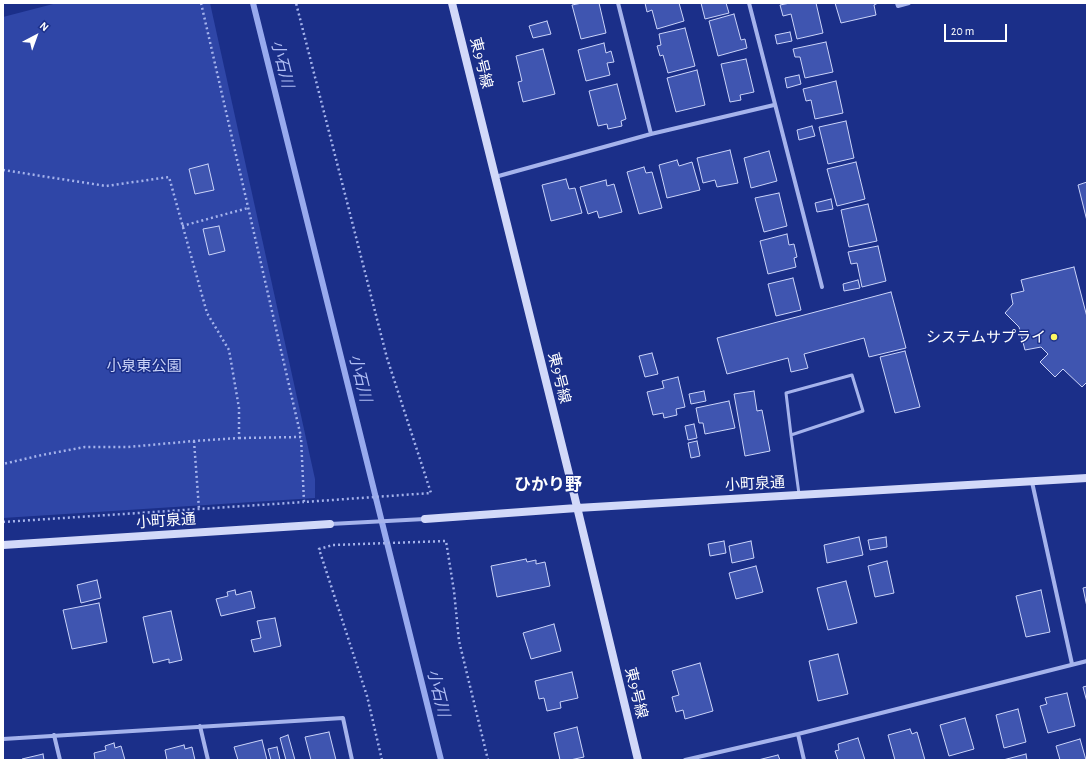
<!DOCTYPE html>
<html>
<head>
<meta charset="utf-8">
<style>
  body { margin:0 }
  #map { position:relative; width:1090px; height:763px; overflow:hidden; background:#1b2f89; font-family:"Alegreya Sans",sans-serif }
  canvas { display:block }
  .frame { position:absolute; inset:0; border:4px solid #fff; pointer-events:none }
  .north { position:absolute; left:16px; top:16px; width:40px; height:40px; -webkit-text-stroke:3px #1b2f89; paint-order:stroke; rotate:41deg; font-size:11px; font-weight:700; line-height:16px; text-align:center; color:#fff }
  .north::after { content:''; display:block; margin:auto; width:14px; height:18px; background:#fff; clip-path:polygon(50% 0,100% 100%,50% 72%,0 100%) }
  .scale { position:absolute; left:944px; top:24px; width:63px; height:18px; box-sizing:border-box; border:2px solid #fff; border-top:0; padding-left:5px; font-size:12px; line-height:14px; white-space:nowrap; color:#fff; -webkit-text-stroke:3px #1b2f89; paint-order:stroke }
</style>
</head>
<body>
<div id="map">
<canvas width="1090" height="763"></canvas>
<div class="frame"></div>
<div class="north">N</div>
<div class="scale">20 m</div>
</div>
<script>
const ctx = document.querySelector('canvas').getContext('2d');
ctx.lineJoin = 'round';
function paint(path, color) { ctx.fillStyle = color; ctx.fill(path, 'evenodd'); }
const poly = rows => new Path2D(rows.map(r => 'M' + r).join(''));
function strokePath(path, color, width, dash) { ctx.strokeStyle = color; ctx.lineWidth = width; ctx.lineCap = dash ? 'butt' : 'round'; ctx.setLineDash(dash || []); ctx.stroke(path); }
function label(font, color, halo, rows, align = 'center') {
  ctx.font = font + ' "Alegreya Sans","Noto Sans JP",sans-serif'; ctx.lineWidth = 3; ctx.setLineDash([]); ctx.textBaseline = 'middle'; ctx.strokeStyle = halo; ctx.fillStyle = color; for (const [text, x, y, turn = 0] of rows) {
    ctx.save(); ctx.translate(x, y); ctx.rotate((+turn || 0) * Math.PI / 180); ctx.textAlign = isNaN(turn) ? turn : align; if (halo) ctx.strokeText(text, 0, 0); ctx.fillText(text, 0, 0); ctx.restore();
  }
}
const green = poly([
  [57,3,210,3,315,479,315,498,3,518,3,17]
]);
const stream = poly([
  [253,3,441,760]
]);
const building = poly([
  [582,3,599,3,606,33,581,39,572,5,582,3],
  [645,3,679,3,684,21,657,29,652,10,647,12,645,3],
  [701,3,726,3,729,13,705,19,701,3],
  [790,3,816,3,823,33,797,39,791,14,783,16,780,5,790,3],
  [835,3,878,3,874,5,876,15,841,23,835,3],
  [734,14,741,40,745,39,747,48,718,56,709,21,734,14],
  [547,21,551,34,533,38,529,26,547,21],
  [685,28,695,66,668,73,663,55,660,56,657,46,661,45,659,34,685,28],
  [790,32,792,41,777,44,775,35,790,32],
  [826,42,833,72,805,78,800,57,795,57,793,49,826,42],
  [604,43,606,53,611,51,614,62,607,63,610,75,586,81,578,50,604,43],
  [543,49,555,94,523,102,518,82,522,81,516,56,543,49],
  [746,59,754,92,740,95,741,100,730,102,721,64,746,59],
  [697,70,705,105,676,112,667,78,697,70],
  [799,75,801,84,787,88,785,78,799,75],
  [836,81,843,113,815,119,811,100,806,101,803,89,836,81],
  [617,84,626,119,621,121,622,126,608,129,607,124,598,126,589,91,617,84],
  [846,121,854,158,828,164,819,127,846,121],
  [812,126,815,136,799,140,797,130,812,126],
  [730,150,738,183,717,187,715,180,703,183,697,158,730,150],
  [769,151,777,181,751,188,744,158,769,151],
  [677,160,679,166,692,162,700,190,667,198,659,165,677,160],
  [856,162,865,199,837,206,827,169,856,162],
  [208,164,214,190,195,194,189,169,208,164],
  [644,167,646,173,652,172,662,208,639,214,627,172,644,167],
  [566,179,569,189,575,188,582,213,551,221,542,185,566,179],
  [606,180,607,186,614,184,622,212,599,218,597,211,588,214,580,187,606,180],
  [1087,182,1087,221,1078,185,1087,182],
  [779,193,787,226,764,232,755,198,779,193],
  [831,199,833,209,817,212,815,203,831,199],
  [868,204,877,241,849,247,841,210,868,204],
  [219,226,225,251,209,255,203,229,219,226],
  [787,234,789,245,794,244,797,257,794,258,796,267,768,274,760,241,787,234],
  [878,246,886,281,862,287,857,263,851,264,848,252,878,246],
  [1074,267,1087,317,1087,382,1082,387,1063,369,1055,377,1040,362,1048,354,1041,347,1025,350,1019,327,1005,313,1013,304,1011,294,1024,291,1021,280,1074,267],
  [793,278,801,310,776,316,768,284,793,278],
  [858,280,860,288,844,291,843,284,858,280],
  [891,292,906,348,869,357,864,338,804,354,808,368,791,372,788,358,727,374,717,338,891,292],
  [905,351,920,407,895,413,880,357,905,351],
  [652,353,658,374,645,377,639,356,652,353],
  [678,377,685,407,676,409,677,415,664,418,663,413,653,415,647,392,664,388,662,381,678,377],
  [704,391,706,401,691,404,689,394,704,391],
  [754,391,757,411,762,410,770,451,745,456,734,394,754,391],
  [729,401,735,428,705,434,703,423,699,423,696,408,729,401],
  [694,424,697,438,688,440,685,426,694,424],
  [697,441,700,456,691,458,688,443,697,441],
  [859,537,863,555,827,563,824,545,859,537],
  [886,537,887,547,870,550,868,540,886,537],
  [724,541,726,553,710,556,708,544,724,541],
  [751,541,754,558,732,563,729,546,751,541],
  [526,559,527,562,536,560,536,564,545,562,550,586,497,597,491,566,526,559],
  [887,561,894,593,875,597,868,566,887,561],
  [756,566,763,592,736,599,729,573,756,566],
  [97,580,101,598,81,603,77,585,97,580],
  [846,581,857,623,828,630,817,588,846,581],
  [1087,587,1087,607,1083,588,1087,587],
  [235,590,236,595,251,591,255,608,221,616,216,599,228,596,227,592,235,590],
  [1041,590,1050,632,1026,637,1016,596,1041,590],
  [99,603,107,642,72,649,63,610,99,603],
  [171,611,182,660,169,663,169,659,153,663,143,617,171,611],
  [275,618,281,646,254,652,251,640,261,638,257,621,275,618],
  [554,624,561,651,531,659,523,633,554,624],
  [838,654,848,694,818,701,809,661,838,654],
  [700,663,713,711,685,719,683,710,676,712,672,697,679,695,672,671,700,663],
  [572,672,578,698,560,702,561,708,547,711,544,698,539,699,535,681,572,672],
  [1087,686,1087,702,1083,687,1087,686],
  [1067,693,1075,726,1048,733,1040,706,1047,704,1045,698,1067,693],
  [1018,709,1026,742,1004,748,996,715,1018,709],
  [965,718,974,749,949,756,940,725,965,718],
  [577,727,584,757,570,760,560,760,554,733,577,727],
  [910,729,912,734,917,732,925,760,895,760,888,735,910,729],
  [329,732,336,760,311,760,305,737,329,732],
  [288,735,295,760,286,760,280,738,288,735],
  [858,738,865,760,838,760,835,751,839,750,838,744,858,738],
  [1080,739,1086,760,1060,760,1056,746,1080,739],
  [262,740,267,760,238,760,234,747,262,740],
  [114,743,115,748,121,746,125,760,95,760,94,753,106,750,105,746,114,743],
  [184,745,185,749,192,747,195,760,167,760,165,750,184,745],
  [277,747,280,760,271,760,268,749,277,747],
  [43,754,44,760,22,760,22,759,43,754],
  [1026,754,1027,760,1003,760,1026,754],
  [778,755,780,760,758,760,778,755]
]);
const path = poly([
  [201,3,301,437],
  [3,170,106,186,169,177,207,313,229,350,239,408,239,438,194,441,128,447,85,447,42,455,3,464],
  [182,226,248,208],
  [239,438,301,437,304,502,431,493,387,358,296,3],
  [194,441,199,509],
  [3,522,304,502],
  [382,760,367,696,319,549,333,545,446,541,454,591,459,641,488,760]
]);
const lane = poly([
  [791,435,863,411,852,375,786,393,791,435,799,494]
]);
const street = poly([
  [618,3,651,134],
  [749,3,822,287],
  [897,3,898,6,909,3],
  [495,177,651,134,774,105],
  [1032,482,1072,664],
  [330,524,425,519],
  [200,726,208,760],
  [798,734,804,760],
  [54,735,60,760],
  [3,739,343,718,352,760],
  [685,760,798,734,1087,661]
]);
const secondary = poly([
  [452,3,571,482,638,760],
  [425,519,577,508,1087,478],
  [3,545,330,524]
]);
const markers = [
  [1054,337,4,"#fdf862"]
];
const streetNames = [
  ["東9号線",481,63,76],
  ["東9号線",559,378,76],
  ["小町泉通",755,484,-3],
  ["小町泉通",166,521,-4],
  ["東9号線",636,693,76]
];
const poiNames = [
  ["システムサプライ",1046,337]
];
const parkNames = [
  ["小泉東公園",144,366]
];
const waterNames = [
  ["小石川",282,64,76],
  ["小石川",360,378,76],
  ["小石川",438,693,76]
];
const quarterNames = [
  ["ひかり野",548,485]
];
paint(green, '#2f46a7');
strokePath(stream, '#98aaee', 6);
paint(building, '#3f55b0');
strokePath(building, '#cbd4f9', 1);
strokePath(path, '#a5b3ec', 2.5, [2, 3]);
strokePath(lane, '#a5b3ec', 3);
strokePath(street, '#a5b3ec', 4);
strokePath(secondary, '#d2d9f9', 8);
for (const [x, y, r, color] of markers) { const dot = new Path2D(); dot.arc(x, y, r, 0, 2 * Math.PI); ctx.fillStyle = color; ctx.fill(dot); strokePath(dot, '#1b2f89', 1.5); }
label('15px', '#fff', '#1b2f89', streetNames);
label('15px', '#fff', '#1b2f89', poiNames, 'right');
label('15px', '#cbd4f9', '#1b2f89', parkNames);
label('italic 16px', '#b1bef4', '#1b2f89', waterNames);
label('bold 17px', '#fff', '#1b2f89', quarterNames);
</script>
</body>
</html>
